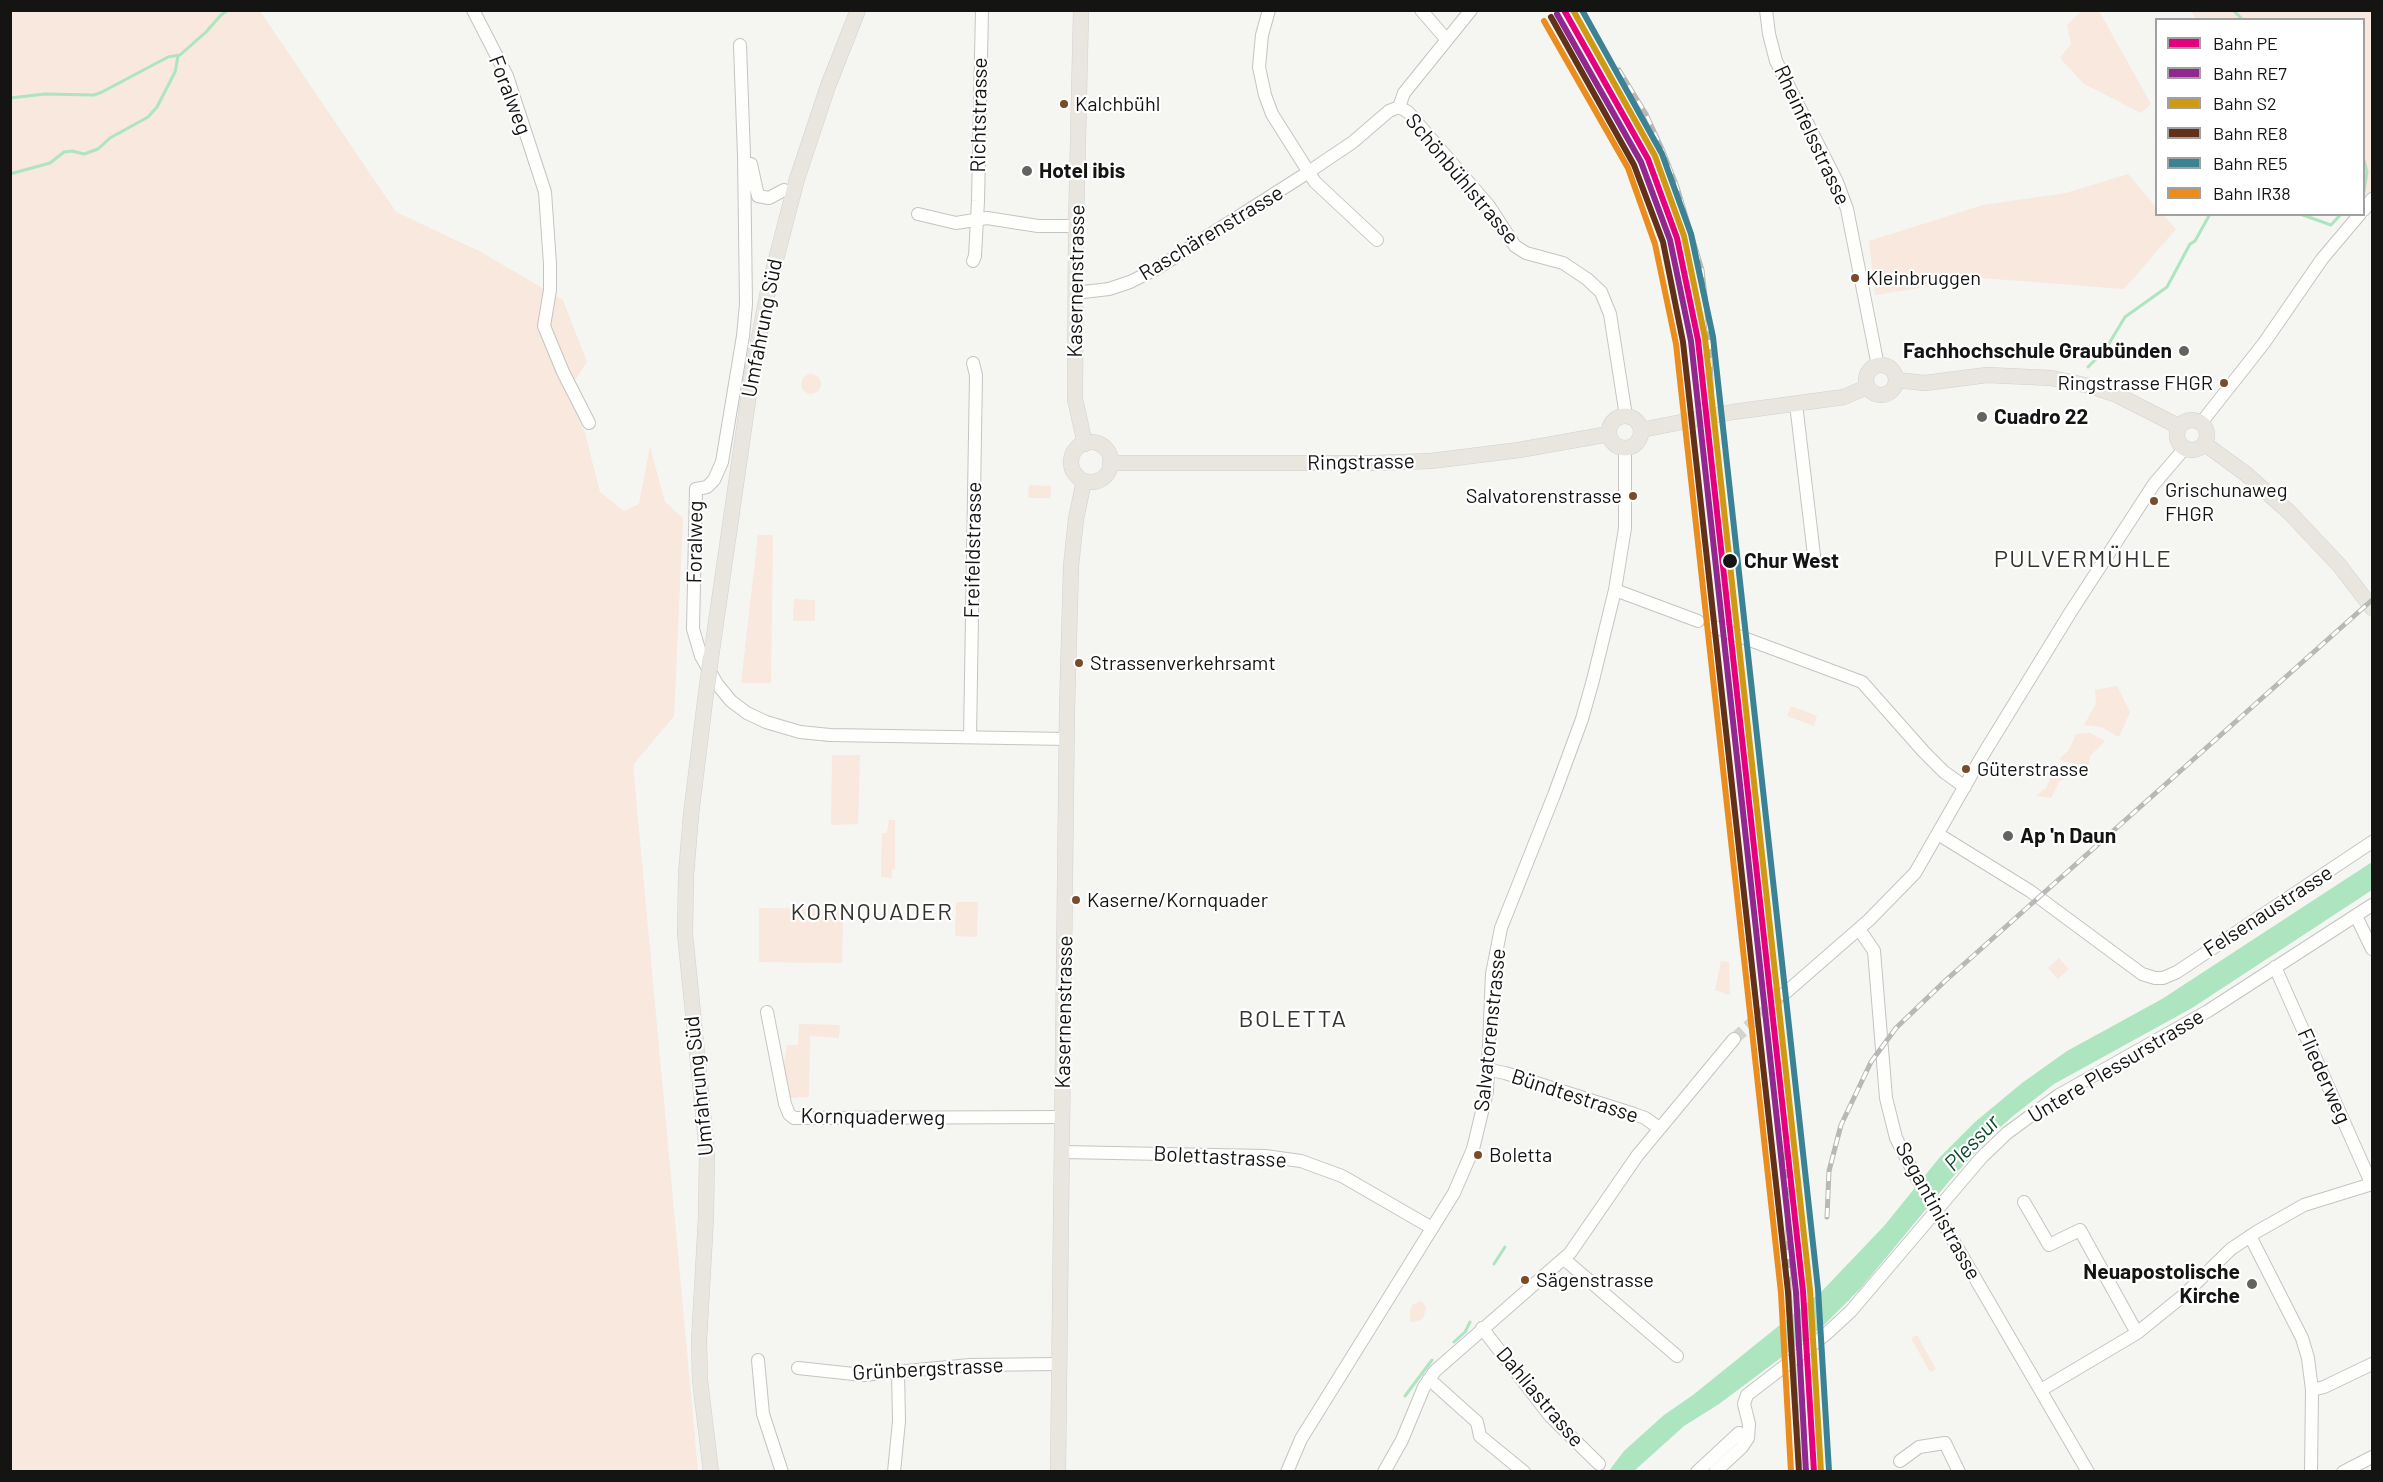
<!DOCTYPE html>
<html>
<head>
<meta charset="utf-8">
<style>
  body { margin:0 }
  #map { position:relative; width:2383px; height:1482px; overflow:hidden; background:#f5f5f2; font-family:Barlow,sans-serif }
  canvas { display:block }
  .frame { position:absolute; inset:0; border:12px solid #141413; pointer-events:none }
  .legend { position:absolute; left:2155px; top:18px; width:210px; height:198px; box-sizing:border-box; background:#fff; border:2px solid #a1a1a1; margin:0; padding:8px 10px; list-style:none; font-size:18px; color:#141413 }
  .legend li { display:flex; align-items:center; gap:12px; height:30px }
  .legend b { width:30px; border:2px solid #a1a1a1 }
</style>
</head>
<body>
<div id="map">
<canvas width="2383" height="1482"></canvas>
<div class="frame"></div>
<ul class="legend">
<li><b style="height:8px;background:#e5007d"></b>Bahn PE</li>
<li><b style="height:8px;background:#90288f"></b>Bahn RE7</li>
<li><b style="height:8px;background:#cf9913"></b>Bahn S2</li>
<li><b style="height:8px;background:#61311a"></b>Bahn RE8</li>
<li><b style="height:8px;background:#3b8295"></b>Bahn RE5</li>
<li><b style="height:8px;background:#ea8d1d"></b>Bahn IR38</li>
</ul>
</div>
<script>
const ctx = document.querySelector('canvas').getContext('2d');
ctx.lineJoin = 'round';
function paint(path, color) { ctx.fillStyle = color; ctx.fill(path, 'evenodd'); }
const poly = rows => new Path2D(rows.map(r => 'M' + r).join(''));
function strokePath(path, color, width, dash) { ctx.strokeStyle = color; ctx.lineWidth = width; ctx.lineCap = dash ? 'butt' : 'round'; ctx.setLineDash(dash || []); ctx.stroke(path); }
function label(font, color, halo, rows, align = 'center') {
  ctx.font = font + ' Barlow,sans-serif'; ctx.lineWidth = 4.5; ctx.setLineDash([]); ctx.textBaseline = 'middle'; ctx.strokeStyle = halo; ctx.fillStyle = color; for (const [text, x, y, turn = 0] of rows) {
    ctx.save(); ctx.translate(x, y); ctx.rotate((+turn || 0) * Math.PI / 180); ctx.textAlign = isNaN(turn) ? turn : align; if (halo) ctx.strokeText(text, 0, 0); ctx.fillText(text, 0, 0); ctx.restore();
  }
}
const green = poly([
  [2083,10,2099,11,2151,104,2141,113,2084,84,2060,58,2071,44,2067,25],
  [10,11,260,11,396,212,481,252,563,300,587,362,567,392,585,433,600,492,624,511,639,504,650,447,665,502,683,518,674,716,633,765,698,1471,11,1471],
  [2191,11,2372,11,2372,198,2364,196,2364,20,2196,19],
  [2128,174,2156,207,2156,214,2163,215,2176,229,2124,289,1982,278,1875,295,1869,241,1983,205,2066,193],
  '801 384a10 10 0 1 1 20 0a10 10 0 1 1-20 0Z',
  [1029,485,1051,486,1050,498,1028,498],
  [758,535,773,535,771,683,741,683],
  [794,599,815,600,815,621,793,621],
  [2117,686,2130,712,2119,737,2101,727,2084,725,2096,704,2095,690],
  [1791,706,1817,716,1814,726,1787,716],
  [2090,733,2105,741,2090,756,2088,767,2062,761,2060,758,2069,750,2076,734],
  [832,755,860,755,858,824,831,825],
  [2048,767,2062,767,2072,774,2059,782,2051,798,2036,796,2046,788,2050,780],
  [889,820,895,820,895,869,892,869,892,878,881,877,882,833,887,833],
  [956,902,978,902,977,937,955,936],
  [759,908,843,909,842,963,759,962],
  [2059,958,2069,969,2058,979,2048,968],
  [1721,961,1729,962,1730,995,1715,990],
  [799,1024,840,1025,839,1038,810,1036,809,1097,789,1098,783,1069,787,1045,798,1045],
  [1421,1301,1426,1307,1424,1316,1421,1320,1412,1322,1410,1320,1410,1311,1412,1305],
  [1917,1335,1936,1369,1930,1372,1911,1338]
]);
const water = poly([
  [2372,862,2372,890,2192,1008,2054,1084,2013,1116,1988,1138,1951,1179,1860,1289,1822,1327,1719,1404,1684,1426,1634,1471,1608,1472,1624,1451,1664,1415,1693,1395,1822,1291,1884,1226,1940,1157,1975,1122,2022,1083,2067,1051,2162,999]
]);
const stream = poly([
  [2233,10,2243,20],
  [10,98,45,94,94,95,102,92,168,57,180,55,206,32,221,15,228,10],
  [2364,160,2367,172,2364,191],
  [10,174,50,163,64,152,72,151,84,154,98,149,110,138,148,117,157,107,175,72,178,56],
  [2300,214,2331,225,2341,214],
  [2088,367,2105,350,2125,317,2167,287,2190,244,2195,241,2210,214],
  [1494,1264,1505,1247],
  [1454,1342,1465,1332,1470,1322],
  [1405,1396,1432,1360]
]);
const minorTunnel = poly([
  [1734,1039,1784,994]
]);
const minor = poly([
  [473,10,507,76,545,192,550,264,550,290,544,326,563,372,589,423],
  [1269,10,1262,35,1259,67,1265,95,1272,114,1315,182,1377,240],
  [1421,10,1447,40],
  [1766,10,1769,34,1776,61,1837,182,1847,209,1878,366],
  [740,45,744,156,746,304,743,336,722,462,714,480,707,487,696,489,693,629,701,656,717,684,731,701,747,713,766,722,800,732,830,735,1067,739],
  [1399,107,1408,112,1489,206,1515,246,1526,253,1563,263,1587,279,1601,292,1610,314,1626,416],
  [1399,107,1404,93,1471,10],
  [751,164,758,196,769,198,784,190],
  [2364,210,2372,199],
  [918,214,956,223,987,218,1038,226,1076,226],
  [973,261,975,256,978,201,982,10],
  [1075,293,1109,289,1130,282,1156,269,1304,175,1353,142,1389,111,1399,107],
  [1796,404,1814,555],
  [2201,423,2264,343,2322,259,2360,214],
  [1615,590,1698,621],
  [1712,626,1862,682,1924,752,1944,772,1965,787],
  [970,737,976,375,973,363],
  [1938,834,2030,891,2142,974,2155,978,2163,978,2177,972,2372,842],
  [2356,916,2372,949],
  [1859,929,1874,951,1886,1098,1896,1138,1915,1175,2088,1472],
  [2275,967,2372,1185],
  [1784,994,1869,920,1915,873,1981,758,2070,613,2154,484,2184,449],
  [767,1012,785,1104,789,1114,794,1118,1063,1117],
  [1490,1070,1505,1073,1634,1114,1645,1118,1659,1128],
  [1063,1152,1265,1156,1301,1161,1342,1176,1432,1228],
  [2024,1202,2049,1245,2080,1230,2137,1333],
  [2250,1236,2302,1338,2308,1358,2312,1390,2311,1472],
  [1564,1259,1677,1356],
  [1482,1328,1550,1416,1599,1464],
  [758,1360,763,1414,782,1472],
  [798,1368,863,1375,970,1365,1059,1364],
  [1429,1379,1477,1422,1480,1436,1524,1472],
  [2041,1390,2137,1333,2184,1295,2231,1249,2258,1231,2304,1205,2372,1184],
  [2312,1390,2324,1387,2372,1364],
  [1900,1461,1919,1447,1945,1443,1959,1472],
  [894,1472,899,1421,898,1372],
  [1287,1472,1301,1439,1454,1193,1473,1149,1487,1091,1492,974,1501,928,1554,795,1582,719,1593,680,1615,590,1625,528,1625,448],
  [1384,1472,1402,1440,1424,1387,1435,1371,1570,1253,1637,1156,1734,1039],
  [1697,1472,1739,1433],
  [1715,1472,1742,1447,1748,1438,1749,1424,1744,1404,1747,1395,1825,1335,1851,1311,1981,1158,2007,1133,2059,1095,2208,1011,2372,905],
  [2343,1472,2372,1457]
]);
const major = poly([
  [1081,10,1076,226,1075,399,1085,444],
  '1866 380a15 15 0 1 1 30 0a15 15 0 1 1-30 0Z',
  [1896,380,1925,383,1987,375,2051,378,2090,386,2117,395,2178,426],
  '1609 432a16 16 0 1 1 32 0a16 16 0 1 1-32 0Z',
  '2177 435a15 15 0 1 1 30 0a15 15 0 1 1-30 0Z',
  [1641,430,1733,412,1844,397,1867,387],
  '1071 462a20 20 0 1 1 40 0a20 20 0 1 1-40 0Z',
  [2205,444,2246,474,2289,512,2339,565,2372,608],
  [1110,463,1375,463,1431,461,1519,450,1609,434],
  [711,657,752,373,769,286,797,179,828,86,858,10],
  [705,701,691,815,686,875,685,934,707,1152,706,1217,699,1341,700,1380,711,1472],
  [1058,1472,1067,710,1071,566,1076,519,1084,481]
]);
const rail = poly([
  [1619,70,1646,114,1662,149,1677,187,1702,270,1709,331,1712,409],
  [1786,1142,1789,1287,1800,1472],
  [1827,1217,1829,1171,1841,1125,1871,1062,1896,1028,1945,981,2372,600]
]);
const majorBridge = poly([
  [705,701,711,657]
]);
const rail1 = poly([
  [1564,10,1648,159,1677,238,1698,340,1803,1291,1814,1472]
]);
const rail2 = poly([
  [1557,14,1641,162,1670,240,1691,341,1796,1292,1806,1472]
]);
const rail3 = poly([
  [1573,10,1655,156,1684,236,1705,338,1810,1290,1821,1472]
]);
const rail4 = poly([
  [1551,17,1634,165,1663,242,1683,342,1788,1292,1799,1472]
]);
const rail5 = poly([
  [1582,10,1662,154,1691,234,1713,337,1818,1289,1829,1471]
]);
const rail6 = poly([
  [1544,21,1628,168,1655,244,1676,344,1781,1293,1791,1472]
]);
const markers = [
  [1064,104,5,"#7a4b2a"],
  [1027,171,6,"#636361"],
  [1855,278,5,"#7a4b2a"],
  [2184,351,6,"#636361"],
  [2224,383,5,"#7a4b2a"],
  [1982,417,6,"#636361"],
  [1633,496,5,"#7a4b2a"],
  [2154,501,5,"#7a4b2a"],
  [1730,561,8,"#141413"],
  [1079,663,5,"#7a4b2a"],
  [1966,769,5,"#7a4b2a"],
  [2008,836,6,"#636361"],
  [1076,900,5,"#7a4b2a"],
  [1478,1155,5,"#7a4b2a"],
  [1525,1280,5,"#7a4b2a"],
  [2252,1284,6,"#636361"]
];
const busNames = [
  ["Kalchbühl",1075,104],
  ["Kleinbruggen",1866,278],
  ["Ringstrasse FHGR",2213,383,"right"],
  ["Grischunaweg",2165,490],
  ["FHGR",2165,514],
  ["Salvatorenstrasse",1622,496,"right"],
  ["Strassenverkehrsamt",1090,663],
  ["Güterstrasse",1977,769],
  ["Kaserne/Kornquader",1087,900],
  ["Boletta",1489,1155],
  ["Sägenstrasse",1536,1280]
];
const streetNames = [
  ["Foralweg",510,95,69],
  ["Richtstrasse",979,115,-89],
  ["Rheinfelsstrasse",1812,135,65],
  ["Schönbühlstrasse",1462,179,50],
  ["Raschärenstrasse",1211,233,-31],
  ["Kasernenstrasse",1076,281,-89],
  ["Umfahrung Süd",762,328,-79],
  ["Ringstrasse",1361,462,-1],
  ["Foralweg",695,542,-89],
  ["Freifeldstrasse",973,550,-89],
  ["Felsenaustrasse",2268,911,-33],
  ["Kasernenstrasse",1064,1012,-89],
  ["Salvatorenstrasse",1490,1030,-84],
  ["Untere Plessurstrasse",2116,1066,-31],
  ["Fliederweg",2324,1076,66],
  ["Umfahrung Süd",699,1086,-96],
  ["Bündtestrasse",1575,1096,18],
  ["Kornquaderweg",873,1117,1],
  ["Bolettastrasse",1220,1157,3],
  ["Segantinistrasse",1938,1211,61],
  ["Grünbergstrasse",928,1369,-3],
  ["Dahliastrasse",1540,1397,50]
];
const poiNames = [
  ["Hotel ibis",1039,171],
  ["Fachhochschule Graubünden",2172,351,"right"],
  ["Cuadro 22",1994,417],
  ["Ap 'n Daun",2020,836],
  ["Neuapostolische",2240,1272,"right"],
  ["Kirche",2240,1296,"right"]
];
const stopNames = [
  ["Chur West",1744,561]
];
const waterNames = [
  ["Plessur",1972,1143,-46]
];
const quarterNames = [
  ["PULVERMÜHLE",2083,559],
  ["KORNQUADER",872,912],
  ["BOLETTA",1293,1019]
];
paint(green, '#f8e8dd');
paint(water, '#ace5bf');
strokePath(stream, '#ace5bf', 3);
strokePath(minorTunnel, '#d3d3d1', 12, [12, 6]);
strokePath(minor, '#c4c4c2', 14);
strokePath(major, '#d1d1d0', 16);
strokePath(minor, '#fefefd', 12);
strokePath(major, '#e9e6df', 15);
strokePath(rail, '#b8b8b6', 5);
strokePath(rail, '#fff', 3, [9]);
strokePath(majorBridge, '#d1d1d0', 16, []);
strokePath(majorBridge, '#e9e6df', 15);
strokePath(rail1, '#e5007d', 6);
strokePath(rail2, '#90288f', 6);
strokePath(rail3, '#cf9913', 6);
strokePath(rail4, '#61311a', 6);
strokePath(rail5, '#3b8295', 6);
strokePath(rail6, '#ea8d1d', 6);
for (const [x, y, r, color] of markers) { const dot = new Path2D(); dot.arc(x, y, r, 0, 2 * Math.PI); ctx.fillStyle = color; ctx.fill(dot); strokePath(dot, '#fff', 2); }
label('20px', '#141413', '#fff', busNames, 'left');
label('21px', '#141413', '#fff', streetNames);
label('bold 21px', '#141413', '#fff', poiNames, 'left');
label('bold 21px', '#141413', '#fff', stopNames, 'left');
label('italic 22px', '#0c4b2a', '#fff', waterNames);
ctx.letterSpacing = '1.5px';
label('24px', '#343430', '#fff', quarterNames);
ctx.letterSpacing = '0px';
</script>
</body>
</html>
